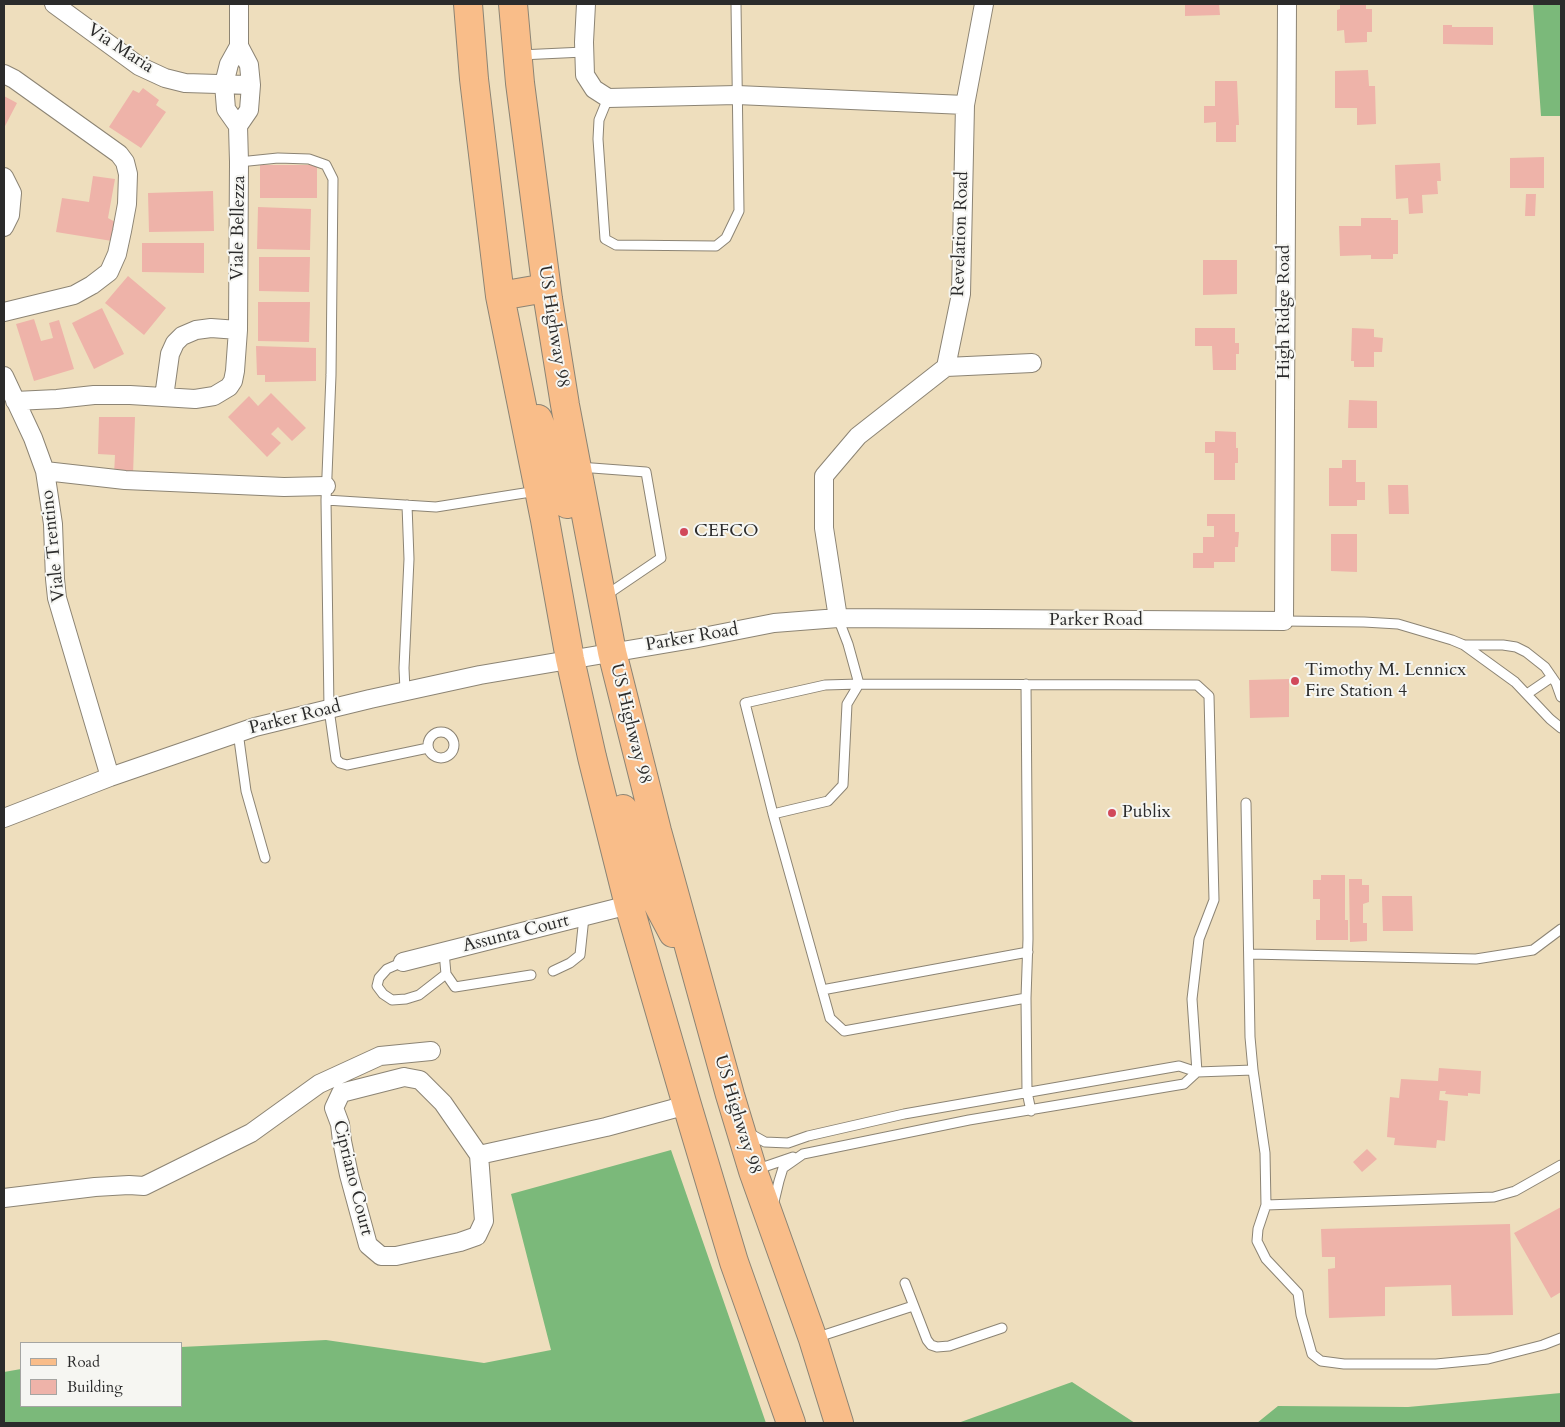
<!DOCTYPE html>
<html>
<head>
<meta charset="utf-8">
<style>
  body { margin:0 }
  #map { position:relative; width:1565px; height:1427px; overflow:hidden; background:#eedebd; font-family:Cardo,serif }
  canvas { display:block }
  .frame { position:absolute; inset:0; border:5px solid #2b2b2b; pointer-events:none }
  .legend { position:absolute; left:20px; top:1342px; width:162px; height:65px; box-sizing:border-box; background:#f6f6f2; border:1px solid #a5a5a2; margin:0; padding:6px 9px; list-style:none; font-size:15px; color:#2b2b2b }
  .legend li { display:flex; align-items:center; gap:10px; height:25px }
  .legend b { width:25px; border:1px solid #a5a5a2 }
</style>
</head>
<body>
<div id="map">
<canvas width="1565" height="1427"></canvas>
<div class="frame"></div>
<ul class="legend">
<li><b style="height:6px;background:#f9bd89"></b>Road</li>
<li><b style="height:14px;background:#eeb3a9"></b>Building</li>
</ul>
</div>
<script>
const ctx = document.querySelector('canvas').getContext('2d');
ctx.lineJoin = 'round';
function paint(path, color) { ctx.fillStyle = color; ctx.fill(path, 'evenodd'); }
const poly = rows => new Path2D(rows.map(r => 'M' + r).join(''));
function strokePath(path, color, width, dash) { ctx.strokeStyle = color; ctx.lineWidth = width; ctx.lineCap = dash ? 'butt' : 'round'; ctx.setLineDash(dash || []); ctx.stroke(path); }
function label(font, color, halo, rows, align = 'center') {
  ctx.font = font + ' Cardo,serif'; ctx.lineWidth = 4; ctx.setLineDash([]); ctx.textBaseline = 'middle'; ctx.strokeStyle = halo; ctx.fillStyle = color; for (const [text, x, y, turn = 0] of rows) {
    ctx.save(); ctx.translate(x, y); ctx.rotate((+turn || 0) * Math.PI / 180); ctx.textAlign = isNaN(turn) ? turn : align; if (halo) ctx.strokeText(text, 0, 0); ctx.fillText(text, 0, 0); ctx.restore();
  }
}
const forest = poly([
  [1533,4,1561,4,1561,116,1541,116],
  [671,1150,766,1423,4,1423,4,1372,21,1369,21,1406,181,1406,181,1347,326,1340,484,1363,551,1350,511,1194],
  [1072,1382,1135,1423,958,1423],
  [1561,1393,1561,1423,1257,1423,1278,1406,1408,1407]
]);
const building = poly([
  [1185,4,1219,4,1220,15,1185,16],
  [1340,4,1366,4,1366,9,1372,9,1372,32,1367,32,1367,42,1345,43,1344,30,1337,31,1337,10,1340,9],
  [1443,25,1452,25,1452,27,1493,27,1493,45,1443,44],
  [1368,70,1369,86,1375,86,1376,124,1357,125,1357,108,1335,108,1335,71],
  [1215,81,1237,81,1239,125,1236,125,1236,142,1216,142,1216,122,1204,123,1204,106,1215,106],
  [143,88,159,100,156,105,166,112,141,148,109,127,133,90,139,93],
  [4,96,17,103,4,128],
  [1544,157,1544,188,1510,188,1510,158],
  [1440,163,1441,181,1437,181,1438,194,1422,195,1423,213,1409,214,1408,198,1396,199,1395,165],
  [260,165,317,165,317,198,260,198],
  [93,176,115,179,108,218,115,222,112,241,56,232,62,198,89,202],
  [213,191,214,231,149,232,148,193],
  [1526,194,1536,194,1535,216,1525,216],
  [258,207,311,209,310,250,257,249],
  [1361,218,1391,218,1391,220,1398,220,1398,254,1393,254,1393,259,1371,259,1371,255,1340,256,1339,226,1361,226],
  [142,243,204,243,204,273,142,272],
  [259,257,310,257,309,292,259,291],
  [1203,260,1237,260,1237,294,1203,295],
  [128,276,166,308,144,335,105,303],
  [258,302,310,302,309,342,258,341],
  [102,308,124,354,94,369,72,323],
  [34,319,41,341,53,338,49,323,59,320,74,369,34,381,16,324],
  [1195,328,1235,328,1235,343,1239,343,1239,354,1236,354,1236,370,1213,370,1212,346,1195,346],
  [1352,328,1374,329,1374,337,1383,338,1382,352,1374,352,1374,367,1354,367,1354,361,1351,361],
  [256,346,316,348,316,381,265,382,265,375,257,375],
  [271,393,306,428,292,441,278,427,271,434,281,443,267,457,228,417,249,396,258,406],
  [1349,400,1377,401,1377,428,1348,428],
  [99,417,135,417,133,475,114,475,115,455,98,454],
  [1215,431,1236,432,1236,448,1238,448,1238,463,1235,463,1235,480,1214,480,1214,453,1205,453,1205,442,1215,442],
  [1342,460,1356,460,1356,482,1365,482,1365,500,1357,500,1357,506,1329,506,1329,468,1342,468],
  [1388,485,1408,485,1409,514,1389,514],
  [1207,514,1235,514,1235,532,1239,532,1238,547,1235,547,1235,562,1214,562,1214,568,1193,568,1193,553,1203,553,1203,537,1214,537,1214,526,1207,526],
  [1331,534,1357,534,1357,572,1331,571],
  [1289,679,1289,717,1250,718,1249,680],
  [1321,875,1345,875,1345,920,1348,920,1348,940,1316,940,1316,920,1320,920,1320,899,1313,899,1313,880,1321,880],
  [1349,879,1362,879,1362,885,1369,885,1369,902,1363,904,1363,923,1367,923,1367,941,1350,942],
  [1382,896,1412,896,1413,931,1383,931],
  [1439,1068,1481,1071,1480,1094,1468,1093,1468,1096,1445,1094,1446,1091,1440,1091,1439,1100,1448,1101,1445,1141,1437,1140,1436,1148,1394,1145,1395,1138,1387,1137,1390,1097,1399,1098,1401,1079,1438,1081],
  [1367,1149,1377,1159,1362,1172,1353,1162],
  [1561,1207,1561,1292,1551,1298,1514,1233],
  [1510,1224,1513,1315,1452,1316,1451,1285,1385,1287,1385,1316,1329,1318,1328,1269,1335,1268,1335,1257,1322,1257,1321,1229]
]);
const service = poly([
  [520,55,584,52],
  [608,98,599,120,598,139,605,239,616,245,716,246,726,238,739,211,736,4],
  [239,162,278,158,309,159,326,165,333,179,331,375,326,500,329,709,336,759,340,763,347,765,428,748],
  [579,467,646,472,661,558,605,596],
  [326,500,436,507,537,491],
  [1284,621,1364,622,1398,624,1452,640,1464,645,1515,682,1550,719,1561,728],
  [1465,645,1503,645,1516,647,1526,652,1545,667,1556,683,1561,697],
  [859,684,847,704,843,785,828,801,773,814,830,1018,844,1031,1026,998,1028,939,1026,684],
  [405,691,404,668,409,559,407,505],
  [1527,694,1552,677],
  '428 745a13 13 0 1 1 26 0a13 13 0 1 1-26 0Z',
  [238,732,246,791,265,858],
  [1246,803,1250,1037,1253,1070],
  [773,814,745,703,825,685,859,684],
  [444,952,446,974,455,987,531,975],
  [1249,954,1476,959,1533,950,1561,929],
  [403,962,387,969,379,978,377,986,383,994,392,1000,406,999,419,995,446,974],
  [553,971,570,963,580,955,584,917],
  [822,990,1028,952],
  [1026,998,1027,1092,1031,1111],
  [747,1132,765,1142,788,1143,808,1136,904,1114,1179,1066,1197,1072,1253,1070,1265,1153,1266,1205,1494,1197,1515,1191,1561,1165],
  [755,1170,793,1157],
  [1266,1205,1258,1229,1257,1241,1266,1259,1298,1293,1301,1315,1312,1354,1321,1361,1344,1364,1436,1364,1488,1359,1543,1345,1561,1338],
  [773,1206,779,1181,783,1168,803,1154,969,1120,1184,1084,1197,1072,1192,999,1199,939,1214,900,1209,696,1197,685,859,684,848,644,838,618],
  [905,1283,927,1340,931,1345,937,1347,949,1346,1002,1328],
  [815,1338,913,1306]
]);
const minor = poly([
  [54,4,139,66,165,78,185,83,251,85],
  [586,4,584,42,585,75,594,89,608,98,737,95,965,105],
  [4,74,14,79,119,154,125,162,128,174,127,204,122,231,117,254,109,272,92,285,74,295,4,312],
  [238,126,249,110,251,85,249,65,239,46],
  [4,177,12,193,10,215,4,227],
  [946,367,1032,363],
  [4,376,33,438,45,471,53,524,55,579,57,598,110,777],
  [164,397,170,354,175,343,182,336,196,330,211,328,238,330],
  [15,401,57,399,94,395,130,395,195,399,214,396,229,387,233,381,235,371,238,330,239,162,238,126,226,109,224,84,229,64,239,46,239,4],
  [45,471,125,480,284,487,326,486],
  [838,618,824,528,824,476,858,436,946,367,961,294,965,105,984,4],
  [4,818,110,777,255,727,370,699,480,675,693,639,774,623,838,618,1284,621,1287,4],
  [403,962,629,905],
  [404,1077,420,1080,443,1103,479,1155,484,1221,477,1236,460,1242,396,1256,381,1256,368,1245,349,1175,342,1141,340,1124,334,1108,341,1093,404,1077],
  [479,1155,606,1127,687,1105],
  [4,1198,95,1187,129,1185,144,1186,251,1133,319,1084,380,1056,431,1051]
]);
const primary = poly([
  [468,4,474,79,500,296,545,520,570,659,592,757,629,905,687,1105,734,1262,791,1423],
  [513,4,520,83,548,299,565,405,612,652,657,831,730,1095,753,1171,813,1339,839,1423],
  [500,296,546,288],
  [538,419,562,480,567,504],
  [623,809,627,826,655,899,673,933]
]);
const markers = [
  [684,532,5,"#d1495b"],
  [1295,681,5,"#d1495b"],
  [1112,813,5,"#d1495b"]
];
const streetNames = [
  ["Via Maria",120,49,33],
  ["Viale Bellezza",239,228,-89],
  ["Revelation Road",961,234,-88],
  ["High Ridge Road",1285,312,-90],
  ["US Highway 98",553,327,81],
  ["Viale Trentino",54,546,-96],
  ["Parker Road",1096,621],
  ["Parker Road",692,638,-10],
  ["Parker Road",295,718,-14],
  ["US Highway 98",630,724,76],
  ["Assunta Court",516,934,-14],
  ["US Highway 98",737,1115,73],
  ["Cipriano Court",352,1178,76]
];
const poiNames = [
  ["CEFCO",694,532],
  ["Timothy M. Lennicx",1305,671],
  ["Fire Station 4",1305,692],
  ["Publix",1122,813]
];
paint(forest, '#7bb97a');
paint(building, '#eeb3a9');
strokePath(service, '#8c8474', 11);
strokePath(minor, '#8c8474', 20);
strokePath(primary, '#8c8474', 30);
strokePath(service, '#fff', 9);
strokePath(minor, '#fff', 18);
strokePath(primary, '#f9bd89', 28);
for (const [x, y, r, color] of markers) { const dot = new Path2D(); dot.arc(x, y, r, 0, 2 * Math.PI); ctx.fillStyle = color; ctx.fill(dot); strokePath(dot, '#f6f6f2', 2); }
label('18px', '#2b2b2b', '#f6f6f2', streetNames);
label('18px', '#2b2b2b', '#f6f6f2', poiNames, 'left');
</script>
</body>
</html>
